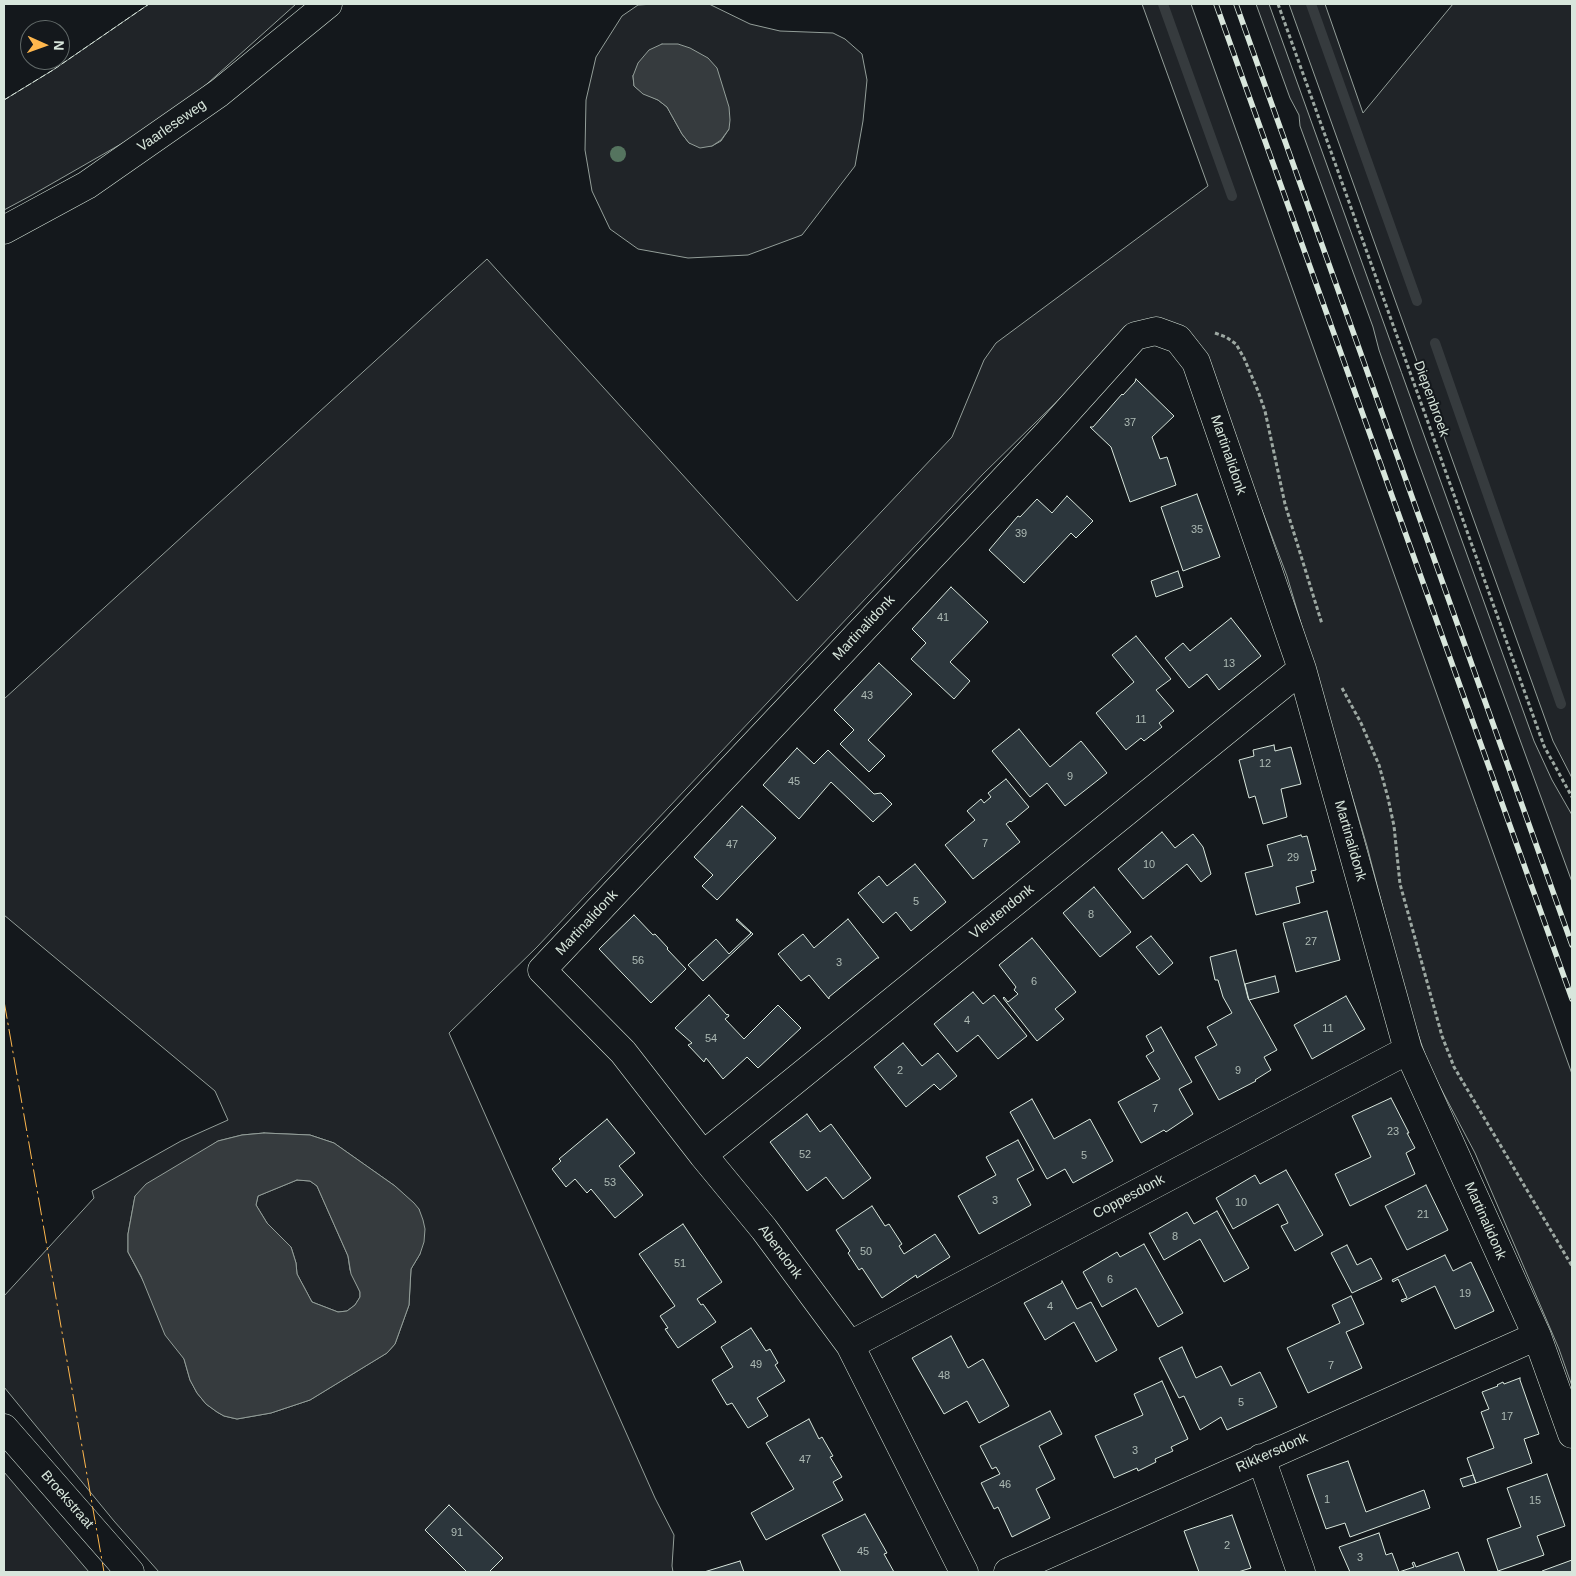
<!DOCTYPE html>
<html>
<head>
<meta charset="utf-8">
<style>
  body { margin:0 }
  #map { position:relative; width:1576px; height:1576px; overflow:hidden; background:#14181c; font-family:Helvetica,sans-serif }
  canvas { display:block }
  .frame { position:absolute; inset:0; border:5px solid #d8e6dc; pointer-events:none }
  .north { position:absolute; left:20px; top:20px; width:50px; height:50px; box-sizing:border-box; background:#14181c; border:1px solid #626a69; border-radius:50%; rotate:92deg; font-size:14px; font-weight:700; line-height:20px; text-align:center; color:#d8e6dc }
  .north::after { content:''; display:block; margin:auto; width:18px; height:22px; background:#ffb74d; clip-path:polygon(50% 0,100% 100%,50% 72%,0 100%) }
</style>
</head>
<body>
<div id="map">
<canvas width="1576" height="1576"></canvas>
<div class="frame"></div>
<div class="north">N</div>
</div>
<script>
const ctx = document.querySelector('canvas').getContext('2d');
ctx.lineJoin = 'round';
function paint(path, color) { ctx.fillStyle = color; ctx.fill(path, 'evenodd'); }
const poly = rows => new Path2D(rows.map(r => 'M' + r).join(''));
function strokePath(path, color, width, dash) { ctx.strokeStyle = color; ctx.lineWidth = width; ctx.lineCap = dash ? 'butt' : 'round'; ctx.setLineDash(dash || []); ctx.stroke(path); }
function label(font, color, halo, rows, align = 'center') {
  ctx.font = font + ' Helvetica,sans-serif'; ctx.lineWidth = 4; ctx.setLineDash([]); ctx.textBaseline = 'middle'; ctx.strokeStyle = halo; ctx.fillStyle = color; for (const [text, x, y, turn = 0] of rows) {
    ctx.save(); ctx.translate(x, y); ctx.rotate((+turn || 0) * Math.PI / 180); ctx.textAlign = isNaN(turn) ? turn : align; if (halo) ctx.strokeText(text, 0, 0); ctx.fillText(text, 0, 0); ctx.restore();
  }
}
const green = poly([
  [149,4,296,4,198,92,128,140,32,195,4,210,4,100,53,70,149,4],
  [654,4,709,4,750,24,780,31,833,33,845,39,862,54,867,80,863,121,855,166,802,235,748,255,688,258,638,249,610,229,592,191,585,150,586,100,596,57,622,16,638,5,654,4],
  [633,76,729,129,721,141,712,146,689,143,682,134,667,107,658,100,643,93,634,86,633,76],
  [1142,4,1191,4,1572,1074,1572,1386,1559,1349,1475,1153,1429,1066,1408,1005,1367,846,1287,576,1205,360,1137,323,983,474,537,947,449,1033,655,1498,674,1535,672,1566,673,1572,159,1572,114,1521,4,1387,4,1296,94,1198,92,1191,181,1141,228,1120,215,1091,4,915,4,699,487,259,797,601,952,437,984,360,996,343,1208,186,1142,4],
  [264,1133,310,1135,334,1143,395,1186,419,1209,420,1254,411,1269,409,1305,395,1344,387,1353,310,1400,271,1413,237,1419,224,1416,217,1412,206,1404,197,1393,190,1380,184,1359,128,1252,128,1234,135,1196,218,1141,242,1135,264,1133],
  [1256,4,1269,4,1534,741,1552,780,1572,815,1572,882,1415,453,1379,350,1373,327,1300,126,1299,115,1290,98,1256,4],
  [1289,4,1325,4,1363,113,1453,4,1572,4,1572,778,1553,741,1289,4],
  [297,1180,310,1181,317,1186,348,1256,350,1270,360,1292,360,1297,355,1305,347,1311,338,1312,312,1302,297,1274,296,1263,291,1247,267,1223,256,1205,258,1196,297,1180],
  [4,1472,89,1572,4,1572,4,1472]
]);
const water = poly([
  [662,44,678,44,690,48,708,58,717,68,729,107,730,120,729,129,721,140,712,146,700,148,689,143,682,134,667,107,658,100,643,94,634,86,633,76,638,63,649,50,662,44],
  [264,1133,310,1135,334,1143,395,1186,414,1203,419,1209,423,1220,425,1229,424,1242,420,1254,411,1269,409,1305,395,1344,387,1353,310,1400,271,1413,237,1419,224,1416,217,1412,206,1404,197,1393,190,1380,184,1359,165,1335,141,1276,128,1252,128,1234,135,1196,146,1184,218,1141,242,1135,264,1133],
  [297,1180,310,1181,317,1186,348,1256,351,1274,360,1292,360,1297,355,1305,347,1311,338,1312,312,1302,297,1274,296,1263,291,1247,267,1223,256,1205,258,1196,297,1180]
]);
const stream = poly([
  [1163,4,1232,196],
  [1311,4,1417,301],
  [1435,343,1561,704]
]);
const building = poly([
  [1136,379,1174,416,1152,437,1160,459,1167,457,1176,485,1130,502,1111,447,1090,427,1093,427,1122,394,1123,395,1135,382,1136,379],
  [1197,494,1220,557,1183,571,1161,507,1197,494],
  [1067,496,1093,521,1076,538,1071,533,1024,583,989,550,1018,516,1020,517,1037,499,1052,513,1067,496],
  [1178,571,1183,587,1156,597,1151,581,1178,571],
  [951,587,988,622,950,662,970,681,954,699,911,659,926,643,912,629,951,587],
  [1231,618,1261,656,1219,690,1207,674,1189,688,1165,658,1183,643,1190,651,1231,618],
  [1136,636,1171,679,1156,690,1174,711,1159,723,1162,727,1144,741,1141,738,1126,750,1096,713,1134,682,1112,655,1136,636],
  [879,663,912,694,868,740,885,756,869,772,840,744,854,730,834,710,879,663],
  [1019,729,1050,767,1081,741,1107,773,1065,806,1047,783,1030,797,992,751,1019,729],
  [1274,745,1275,751,1291,747,1301,784,1281,789,1287,817,1263,824,1255,796,1249,798,1239,760,1254,756,1253,750,1274,745],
  [797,748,814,764,828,750,874,794,881,793,892,804,873,822,831,782,799,819,763,785,797,748],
  [1006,779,1029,807,1011,822,1010,821,1006,824,1020,842,973,879,945,845,975,820,967,811,981,799,984,803,991,797,988,793,1006,779],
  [742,806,776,838,717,900,702,886,713,875,694,857,742,806],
  [1162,832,1175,848,1193,834,1203,847,1211,874,1201,882,1187,864,1143,899,1118,869,1162,832],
  [1301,835,1302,837,1307,836,1316,870,1311,871,1314,882,1296,887,1300,903,1256,915,1245,873,1273,866,1267,845,1301,835],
  [915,864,946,902,911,931,896,912,883,923,858,893,879,876,887,886,915,864],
  [1094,887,1131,932,1100,957,1063,913,1094,887],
  [1327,911,1340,960,1296,972,1283,923,1327,911],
  [634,915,653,935,655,934,668,948,667,949,686,969,651,1003,599,949,634,915],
  [737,919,753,934,703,981,688,965,716,939,729,954,751,933,736,920,737,919],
  [848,919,879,958,877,958,829,997,829,999,809,975,801,981,778,954,803,934,814,948,848,919],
  [1151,936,1173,963,1159,975,1136,947,1151,936],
  [1032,938,1076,992,1055,1009,1064,1019,1037,1041,1003,998,1004,997,1008,1002,1018,994,1014,990,1016,987,999,965,1032,938],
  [1236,950,1248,998,1277,1050,1264,1057,1271,1070,1255,1080,1256,1081,1219,1100,1195,1057,1217,1045,1207,1027,1232,1013,1223,997,1218,980,1215,980,1210,957,1236,950],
  [1275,976,1279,992,1249,1000,1245,984,1275,976],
  [973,992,983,1004,994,995,1027,1036,998,1059,978,1035,957,1052,934,1024,973,992],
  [709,995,727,1015,728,1014,729,1016,725,1019,744,1039,778,1005,801,1028,758,1068,747,1057,723,1079,706,1058,704,1062,688,1045,692,1043,675,1028,709,995],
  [1346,996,1365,1029,1312,1059,1294,1025,1346,996],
  [1161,1027,1192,1082,1179,1089,1193,1114,1166,1132,1164,1130,1141,1143,1118,1102,1160,1079,1146,1056,1154,1051,1146,1036,1161,1027],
  [903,1043,922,1066,938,1053,957,1076,940,1090,934,1084,906,1107,874,1067,903,1043],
  [1391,1098,1409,1133,1407,1133,1415,1148,1406,1153,1415,1174,1350,1206,1335,1174,1371,1157,1352,1116,1391,1098],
  [1032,1099,1054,1139,1090,1119,1113,1161,1073,1183,1065,1169,1047,1179,1010,1112,1032,1099],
  [807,1114,820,1132,831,1124,871,1178,843,1199,826,1177,807,1191,770,1142,807,1114],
  [607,1119,635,1153,619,1166,643,1195,615,1218,591,1189,587,1193,575,1179,566,1187,552,1169,561,1161,559,1159,607,1119],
  [1018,1140,1034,1170,1017,1179,1031,1205,979,1234,958,1196,996,1175,986,1157,1018,1140],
  [1286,1170,1323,1235,1295,1251,1281,1226,1288,1223,1278,1204,1233,1229,1216,1198,1255,1175,1260,1184,1286,1170],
  [1426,1185,1448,1230,1407,1250,1385,1206,1426,1185],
  [872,1206,885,1226,889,1224,902,1244,899,1246,904,1254,935,1234,950,1257,917,1278,916,1275,882,1298,862,1268,859,1270,848,1253,850,1251,836,1230,872,1206],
  [1217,1211,1249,1268,1224,1282,1200,1239,1164,1260,1149,1233,1151,1233,1187,1212,1194,1224,1217,1211],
  [683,1224,722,1282,697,1299,701,1305,703,1304,716,1322,678,1348,665,1329,668,1328,660,1316,675,1306,639,1254,683,1224],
  [1144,1244,1183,1313,1158,1327,1136,1288,1102,1307,1083,1272,1117,1252,1120,1257,1144,1244],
  [1347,1245,1357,1265,1371,1258,1382,1279,1352,1293,1331,1253,1347,1245],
  [1445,1255,1453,1271,1471,1262,1494,1311,1455,1329,1435,1286,1402,1302,1401,1300,1407,1298,1398,1279,1393,1282,1392,1280,1445,1255],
  [1062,1281,1077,1309,1091,1302,1117,1350,1096,1362,1074,1322,1045,1340,1024,1303,1062,1283,1062,1281],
  [1351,1296,1364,1324,1346,1332,1362,1368,1308,1393,1287,1348,1340,1323,1332,1305,1351,1296],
  [751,1328,766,1351,770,1349,778,1363,775,1365,785,1381,757,1398,768,1416,748,1428,732,1403,727,1405,712,1380,733,1367,721,1347,751,1328],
  [951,1336,968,1368,983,1359,1009,1406,979,1423,967,1401,944,1414,912,1358,951,1336],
  [1182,1347,1196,1378,1221,1366,1231,1386,1260,1372,1277,1407,1227,1430,1221,1417,1200,1430,1184,1396,1179,1398,1159,1358,1182,1347],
  [1520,1378,1520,1380,1539,1434,1524,1439,1532,1463,1476,1483,1467,1458,1494,1448,1481,1412,1489,1409,1482,1392,1498,1386,1497,1385,1503,1382,1504,1384,1520,1378],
  [1162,1381,1188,1439,1171,1447,1173,1451,1155,1459,1156,1462,1138,1471,1137,1468,1114,1478,1095,1436,1143,1415,1134,1394,1162,1381],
  [1050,1411,1062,1434,1039,1446,1055,1479,1036,1489,1050,1518,1012,1537,998,1507,994,1509,981,1483,1000,1474,996,1467,992,1469,980,1446,1050,1411],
  [809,1419,819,1439,822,1437,833,1456,830,1457,842,1477,833,1482,843,1500,766,1540,751,1513,794,1489,766,1443,809,1419],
  [1348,1461,1366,1512,1424,1490,1430,1508,1350,1537,1345,1523,1326,1529,1307,1475,1348,1461],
  [1547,1474,1565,1526,1537,1536,1544,1555,1498,1571,1487,1539,1521,1527,1507,1488,1547,1474],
  [1473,1475,1476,1483,1463,1487,1460,1479,1473,1475],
  [449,1505,503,1558,489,1572,467,1572,425,1530,449,1505],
  [865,1514,887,1553,884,1554,894,1572,841,1572,822,1535,865,1514],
  [1232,1515,1251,1568,1238,1572,1199,1572,1184,1531,1232,1515],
  [1379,1533,1386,1555,1392,1553,1399,1572,1414,1567,1412,1563,1414,1562,1416,1567,1458,1552,1465,1572,1350,1572,1339,1547,1379,1533],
  [1572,1560,1572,1572,1543,1572,1542,1571,1572,1560],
  [740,1561,744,1572,704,1572,740,1561]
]);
const path = poly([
  [1278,4,1544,746,1572,797],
  [1215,333,1226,337,1236,344,1244,358,1258,391,1265,411,1285,504,1322,624],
  [1342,688,1361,723,1379,765,1388,798,1394,826,1400,884,1442,1036,1454,1067,1572,1266]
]);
const street = poly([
  [4,230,87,185,219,93,328,4],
  [703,1155,1302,669],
  [850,1345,1408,1050],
  [4,1428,130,1572],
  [1261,1458,1301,1572],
  [964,1572,850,1345,764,1229,703,1155,623,1052,542,970,1046,435,1135,336,1156,331,1178,339,1196,362,1302,669,1408,1050,1537,1336,1572,1434],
  [1008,1572,1537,1336]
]);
const rail = poly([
  [1216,4,1572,999],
  [1236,4,1572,945]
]);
const fence = poly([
  [4,100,53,70,149,4]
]);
const power = poly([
  [4,1001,104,1572]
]);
const trees = [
  [618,154]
];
const numberNames = [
  ["37",1130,423],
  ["35",1197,530],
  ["39",1021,534],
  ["41",943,618],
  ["13",1229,664],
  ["43",867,696],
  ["11",1141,720],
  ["12",1265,764],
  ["9",1070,777],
  ["45",794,782],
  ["7",985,844],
  ["47",732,845],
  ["29",1293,858],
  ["10",1149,865],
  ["5",916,902],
  ["8",1091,915],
  ["27",1311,942],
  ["56",638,961],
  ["3",839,963],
  ["6",1034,982],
  ["4",967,1021],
  ["11",1328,1029],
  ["54",711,1039],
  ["2",900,1071],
  ["9",1238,1071],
  ["7",1155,1109],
  ["23",1393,1132],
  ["52",805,1155],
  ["5",1084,1156],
  ["53",610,1183],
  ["3",995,1201],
  ["10",1241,1203],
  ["21",1423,1215],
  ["8",1175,1237],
  ["50",866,1252],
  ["51",680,1264],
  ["6",1110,1280],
  ["19",1465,1294],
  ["4",1050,1307],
  ["49",756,1365],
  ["7",1331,1366],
  ["48",944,1376],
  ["5",1241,1403],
  ["17",1507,1417],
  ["3",1135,1451],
  ["47",805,1460],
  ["46",1005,1485],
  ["1",1327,1500],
  ["15",1535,1501],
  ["91",457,1533],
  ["2",1227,1546],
  ["45",863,1552],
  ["3",1360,1558]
];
const streetNames = [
  ["Vaarleseweg",172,126,-35],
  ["Diepenbroek",1431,399,70],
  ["Martinalidonk",1228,455,71],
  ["Martinalidonk",864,628,-47],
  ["Martinalidonk",1350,841,74],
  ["Vleutendonk",1002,912,-39],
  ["Martinalidonk",587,923,-47],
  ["Coppesdonk",1129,1197,-28],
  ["Martinalidonk",1485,1221,66],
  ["Abendonk",780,1252,53],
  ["Rikkersdonk",1272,1453,-24],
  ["Broekstraat",67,1500,49]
];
paint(green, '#202428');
strokePath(green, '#939e99', 1);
paint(water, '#363b3e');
strokePath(water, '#939e99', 1);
strokePath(stream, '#363b3e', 10);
paint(building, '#2c363c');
strokePath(building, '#d8e6dc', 1);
strokePath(street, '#d8e6dc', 29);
strokePath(path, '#9da8a2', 3, [4, 2.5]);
strokePath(street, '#14181c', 28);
strokePath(rail, '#d8e6dc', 5.5);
strokePath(rail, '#14181c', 4, [11]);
strokePath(fence, '#d8e6dc', 1, [6, 2.5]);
strokePath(power, '#ffb74d', 1, [18, 4, 2.5, 4]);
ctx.fillStyle = '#55745f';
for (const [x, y] of trees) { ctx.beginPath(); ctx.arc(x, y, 8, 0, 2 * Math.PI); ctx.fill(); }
label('11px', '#adbab4', null, numberNames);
label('14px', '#d8e6dc', '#14181c', streetNames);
</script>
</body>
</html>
